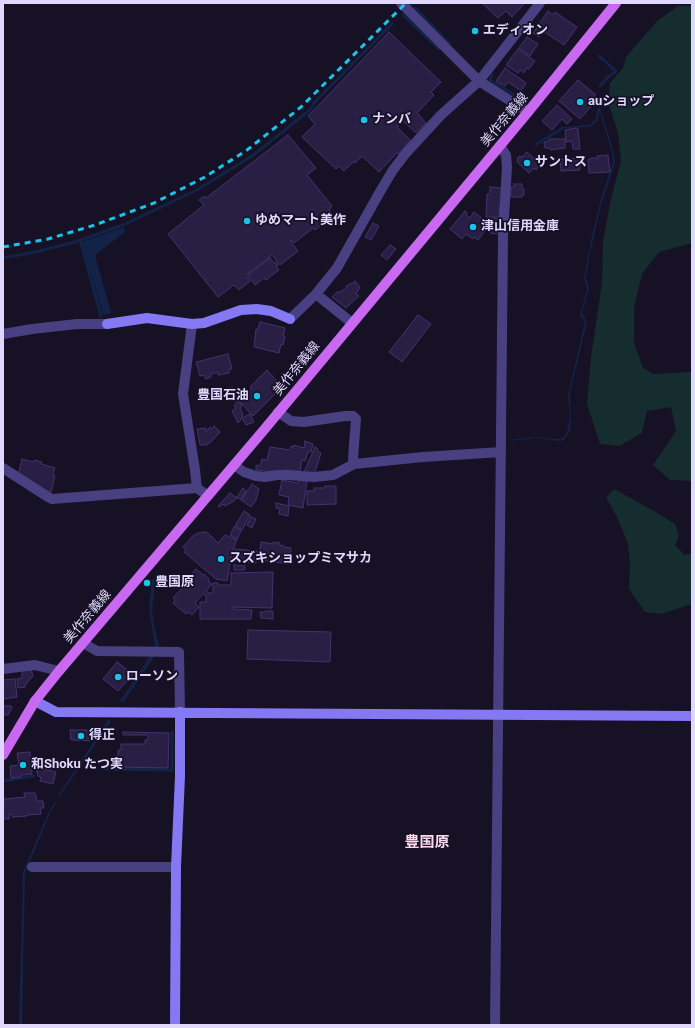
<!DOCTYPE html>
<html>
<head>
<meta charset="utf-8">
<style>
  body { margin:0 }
  #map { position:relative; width:695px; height:1028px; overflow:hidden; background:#161125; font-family:Roboto,sans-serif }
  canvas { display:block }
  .frame { position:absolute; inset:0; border:4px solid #dfd8fc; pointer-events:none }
</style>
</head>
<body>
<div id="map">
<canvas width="695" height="1028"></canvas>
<div class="frame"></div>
</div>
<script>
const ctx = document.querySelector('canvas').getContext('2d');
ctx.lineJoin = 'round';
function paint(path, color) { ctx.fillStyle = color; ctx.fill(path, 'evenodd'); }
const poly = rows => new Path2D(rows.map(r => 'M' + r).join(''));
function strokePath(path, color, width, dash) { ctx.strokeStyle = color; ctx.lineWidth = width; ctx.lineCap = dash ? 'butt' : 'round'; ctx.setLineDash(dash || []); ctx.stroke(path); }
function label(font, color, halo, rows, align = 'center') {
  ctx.font = font + ' Roboto,"Noto Sans JP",sans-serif'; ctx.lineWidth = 3.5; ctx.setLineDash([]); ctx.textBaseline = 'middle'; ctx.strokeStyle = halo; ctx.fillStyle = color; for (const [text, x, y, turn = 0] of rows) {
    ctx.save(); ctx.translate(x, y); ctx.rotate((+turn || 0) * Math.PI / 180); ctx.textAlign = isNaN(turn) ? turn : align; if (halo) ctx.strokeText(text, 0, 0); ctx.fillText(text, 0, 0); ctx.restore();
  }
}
const green = poly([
  [678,6,692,6,692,243,659,252,642,274,634,308,634,343,643,368,653,374,692,372,692,481,670,480,653,465,676,431,671,407,647,411,642,433,619,446,600,444,587,404,591,357,602,283,603,241,611,199,621,161,618,133,608,102,610,83,623,68,626,57,657,21],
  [614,489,654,511,675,524,679,536,675,545,684,555,692,553,692,604,661,614,645,612,629,589,630,564,628,544,617,517,606,497]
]);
const water = poly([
  [600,107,613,150,615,161,614,166,601,205,589,258,586,278,589,288,582,313,587,322,570,393,571,419,570,431,564,440,561,441,536,438,510,441,509,440,534,437,560,439,564,437,567,432,570,417,568,395,585,322,580,315,587,289,584,278,592,236,600,202,613,162,612,152,600,112,597,121,590,127,565,128,536,146,534,144,562,127,590,125,596,118,597,109],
  [124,227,125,232,95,255,111,313,103,315,82,242],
  [156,577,152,609,154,625,159,646,154,657,123,703,120,701,150,656,155,646,149,608,152,580],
  [108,720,111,721,60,796,58,796],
  [54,803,56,803,49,816,25,873,22,1025,19,1025,23,872,47,816]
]);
const stream = poly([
  [412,4,413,3],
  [415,8,450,44],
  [403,15,439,49],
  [599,56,616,71,607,78,600,86],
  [492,75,490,80,516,96],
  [80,240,101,316],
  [3,258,35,252,75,242,123,225,197,190,252,156,310,110,315,102,392,24],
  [102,769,172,770,172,732],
  [3,781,34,776]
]);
const building = poly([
  [482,3,525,3,512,17,506,11,498,18,482,3],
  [548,11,553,15,555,12,577,27,564,45,543,31,539,37,533,33,548,11],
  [389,32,441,82,431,92,434,95,417,113,426,123,416,133,403,121,397,127,410,140,399,154,397,153,379,172,362,156,355,163,354,161,344,171,339,166,336,169,302,137,315,124,308,116,389,32],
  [527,37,538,44,530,56,519,48,527,37],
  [518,49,535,61,529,69,527,68,524,73,520,70,518,73,506,65,518,49],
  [505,68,526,83,521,91,508,82,505,86,496,81,505,68],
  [578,80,595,94,595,102,580,119,559,101,578,80],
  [557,105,572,119,567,124,562,119,552,130,542,121,557,105],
  [576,128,578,129,580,149,573,149,572,141,566,142,565,130,576,128],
  [288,135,316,168,307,175,332,206,329,210,331,212,327,215,330,218,315,230,313,228,294,243,291,240,290,241,298,251,280,265,272,255,246,275,250,281,239,290,234,285,218,297,168,234,204,205,199,200,204,196,206,198,288,135],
  [549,139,565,139,565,148,550,150,550,148,545,148,544,142,550,141,549,139],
  [527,152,540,164,536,170,534,168,529,173,517,162,518,160,517,159,519,156,522,157,527,152],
  [608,155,610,172,589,173,588,160,592,158,598,158,597,156,608,155],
  [580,158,580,170,561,171,560,159,580,158],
  [514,184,522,184,522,189,524,189,524,195,522,195,522,197,511,197,511,187,514,187,514,184],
  [490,187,502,188,499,217,486,217,487,194,490,194,490,187],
  [465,211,467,213,466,215,470,218,474,212,487,222,485,224,488,227,478,240,474,237,473,239,466,234,462,239,450,229,465,211],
  [492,218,499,219,499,226,497,225,497,234,490,233,492,218],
  [373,223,379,226,371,240,365,237,373,223],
  [390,245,396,249,387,260,381,255,390,245],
  [270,258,274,263,276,262,278,265,276,266,279,270,266,280,264,278,255,285,248,275,270,258],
  [355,281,360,287,356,294,359,296,346,308,332,297,337,292,340,292,347,287,346,286,352,283,354,283,355,281],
  [418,315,431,324,402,362,389,352,418,315],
  [260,322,285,328,283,336,285,336,283,345,281,344,279,353,254,347,256,329,258,329,260,322],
  [228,354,232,369,229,369,229,373,218,375,218,372,211,374,211,377,206,379,204,375,200,376,196,362,228,354],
  [267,370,282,387,253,416,239,401,252,388,250,387,267,370],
  [232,387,238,392,237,394,240,396,235,402,232,399,233,397,231,395,232,387],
  [238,401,242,405,240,408,243,414,240,421,238,423,232,411,236,408,234,406,238,401],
  [250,414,254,422,246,425,242,418,250,414],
  [214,426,220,432,210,443,207,443,207,445,200,445,197,429,206,428,206,432,210,427,212,429,214,426],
  [305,441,313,444,311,452,308,452,305,461,302,460,300,472,287,470,271,472,256,470,256,465,260,466,262,459,267,460,270,447,290,450,291,446,294,447,294,445,304,448,305,441],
  [315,447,318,449,317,451,321,453,314,475,304,472,315,447],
  [22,459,34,462,35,460,42,462,41,464,55,468,53,475,55,476,51,492,43,490,18,475,22,459],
  [299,479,307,481,303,508,288,505,289,497,279,495,282,480,298,483,299,479],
  [252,484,259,489,256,500,251,507,241,500,252,484],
  [325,486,336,486,336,504,307,505,307,491,314,491,314,488,325,488,325,486],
  [243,488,246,491,241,500,237,497,243,488],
  [230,493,237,498,234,501,225,506,223,504,220,507,218,506,230,493],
  [276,503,289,506,288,516,279,514,280,509,276,508,276,503],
  [244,511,250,515,242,530,235,526,244,511],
  [251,517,256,519,252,528,247,525,251,517],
  [234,527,241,531,237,539,230,535,234,527],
  [204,532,208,533,218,543,225,535,237,540,232,551,227,581,216,579,184,552,186,550,183,547,193,536,198,533,204,532],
  [261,542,273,544,273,542,280,543,279,545,284,546,284,547,291,548,290,564,259,560,261,542],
  [235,549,257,551,256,563,233,561,234,552,235,552,235,549],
  [234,565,245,566,245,570,234,570,234,565],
  [196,569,203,575,204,574,209,579,208,581,212,584,206,591,209,593,213,593,213,583,218,583,218,585,231,585,231,573,273,572,272,608,232,607,232,609,252,610,251,619,200,619,200,602,206,602,206,596,203,594,195,603,199,607,192,615,188,612,186,614,173,603,175,600,173,598,186,584,184,582,196,569],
  [266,611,273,611,273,619,261,618,260,612,266,612,266,611],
  [248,630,331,632,330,662,247,659,248,630],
  [117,662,133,674,118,691,103,679,117,662],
  [31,669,33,676,25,685,25,687,18,688,17,679,22,678,22,670,31,669],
  [15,679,17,697,3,699,3,680,15,679],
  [3,706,11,706,12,708,8,715,3,715,3,706],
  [70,730,92,730,91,741,71,740,70,730],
  [123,732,169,733,168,768,118,767,118,750,121,750,121,744,145,744,145,740,148,740,148,735,123,735,123,732],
  [30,752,32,774,21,775,21,777,11,778,10,766,19,765,17,753,30,752],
  [36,767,56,772,53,784,40,781,41,777,38,776,36,767],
  [24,793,35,793,37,801,43,801,44,808,40,808,41,814,27,815,27,816,12,817,12,814,9,814,9,819,3,819,4,799,25,797,24,793]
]);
const street = poly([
  [401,3,479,81,528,112],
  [316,294,352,323],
  [290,319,316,294,337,268,381,190,393,170,406,153,441,115,479,81,540,3],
  [192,324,183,394,195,470,197,488],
  [3,334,32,329,77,324,107,324],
  [278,412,291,421,304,422,345,416,353,416,356,419,353,458,354,464],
  [234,465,244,472,256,476,265,477,277,475,288,475,314,477,333,475,354,464,423,457,501,452],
  [3,468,48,497,52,499,197,488,208,496],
  [83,643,97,651,179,652,180,712],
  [3,669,35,665,59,671],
  [32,867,176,867],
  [495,1025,503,235,507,167,506,155,500,146]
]);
const secondary = poly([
  [107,324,147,318,192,324,204,323,241,310,257,309,271,311,290,319],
  [35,701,56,712,692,716],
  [175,1025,176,867,180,776,180,712]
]);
const primary = poly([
  [3,755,35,701,59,671,263,431,528,112,616,3]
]);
const rail = poly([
  [3,247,48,239,95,225,154,203,205,177,247,150,301,107,406,3]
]);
const markers = [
  [475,31,4,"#15c5eb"],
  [580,102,4,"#15c5eb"],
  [364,120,4,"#15c5eb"],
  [527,163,4,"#15c5eb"],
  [247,221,4,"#15c5eb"],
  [473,227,4,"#15c5eb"],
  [257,396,4,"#15c5eb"],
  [221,559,4,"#15c5eb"],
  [147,583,4,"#15c5eb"],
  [118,677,4,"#15c5eb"],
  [81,736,4,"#15c5eb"],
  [23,765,4,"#15c5eb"]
];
const poiNames = [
  ["エディオン",483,31],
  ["auショップ",588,102],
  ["ナンバ",372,120],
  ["サントス",535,163],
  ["ゆめマート美作",255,221],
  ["津山信用金庫",481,227],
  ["豊国石油",249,396,"right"],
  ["スズキショップミマサカ",229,559],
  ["豊国原",155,583],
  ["ローソン",126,677],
  ["得正",89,736],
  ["和Shoku たつ実",31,765]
];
const streetNames = [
  ["美作奈義線",505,120,-50],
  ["美作奈義線",297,369,-51],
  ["美作奈義線",88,617,-50]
];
const quarterNames = [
  ["豊国原",427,843]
];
paint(green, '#152d2e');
paint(water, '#132347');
strokePath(stream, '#132347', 3);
paint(building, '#291f44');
strokePath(building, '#43336e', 1);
strokePath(street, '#484080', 10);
strokePath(secondary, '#8478f3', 10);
strokePath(primary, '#c969f2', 10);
strokePath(rail, '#15c5eb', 3, [6, 5]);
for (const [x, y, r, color] of markers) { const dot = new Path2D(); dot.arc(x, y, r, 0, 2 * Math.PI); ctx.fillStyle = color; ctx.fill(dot); strokePath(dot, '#161125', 1.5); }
label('bold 13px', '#dfd8fc', '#161125', poiNames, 'left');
label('13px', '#dfd8fc', '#161125', streetNames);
label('bold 15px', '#fcdaed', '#161125', quarterNames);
</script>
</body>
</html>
